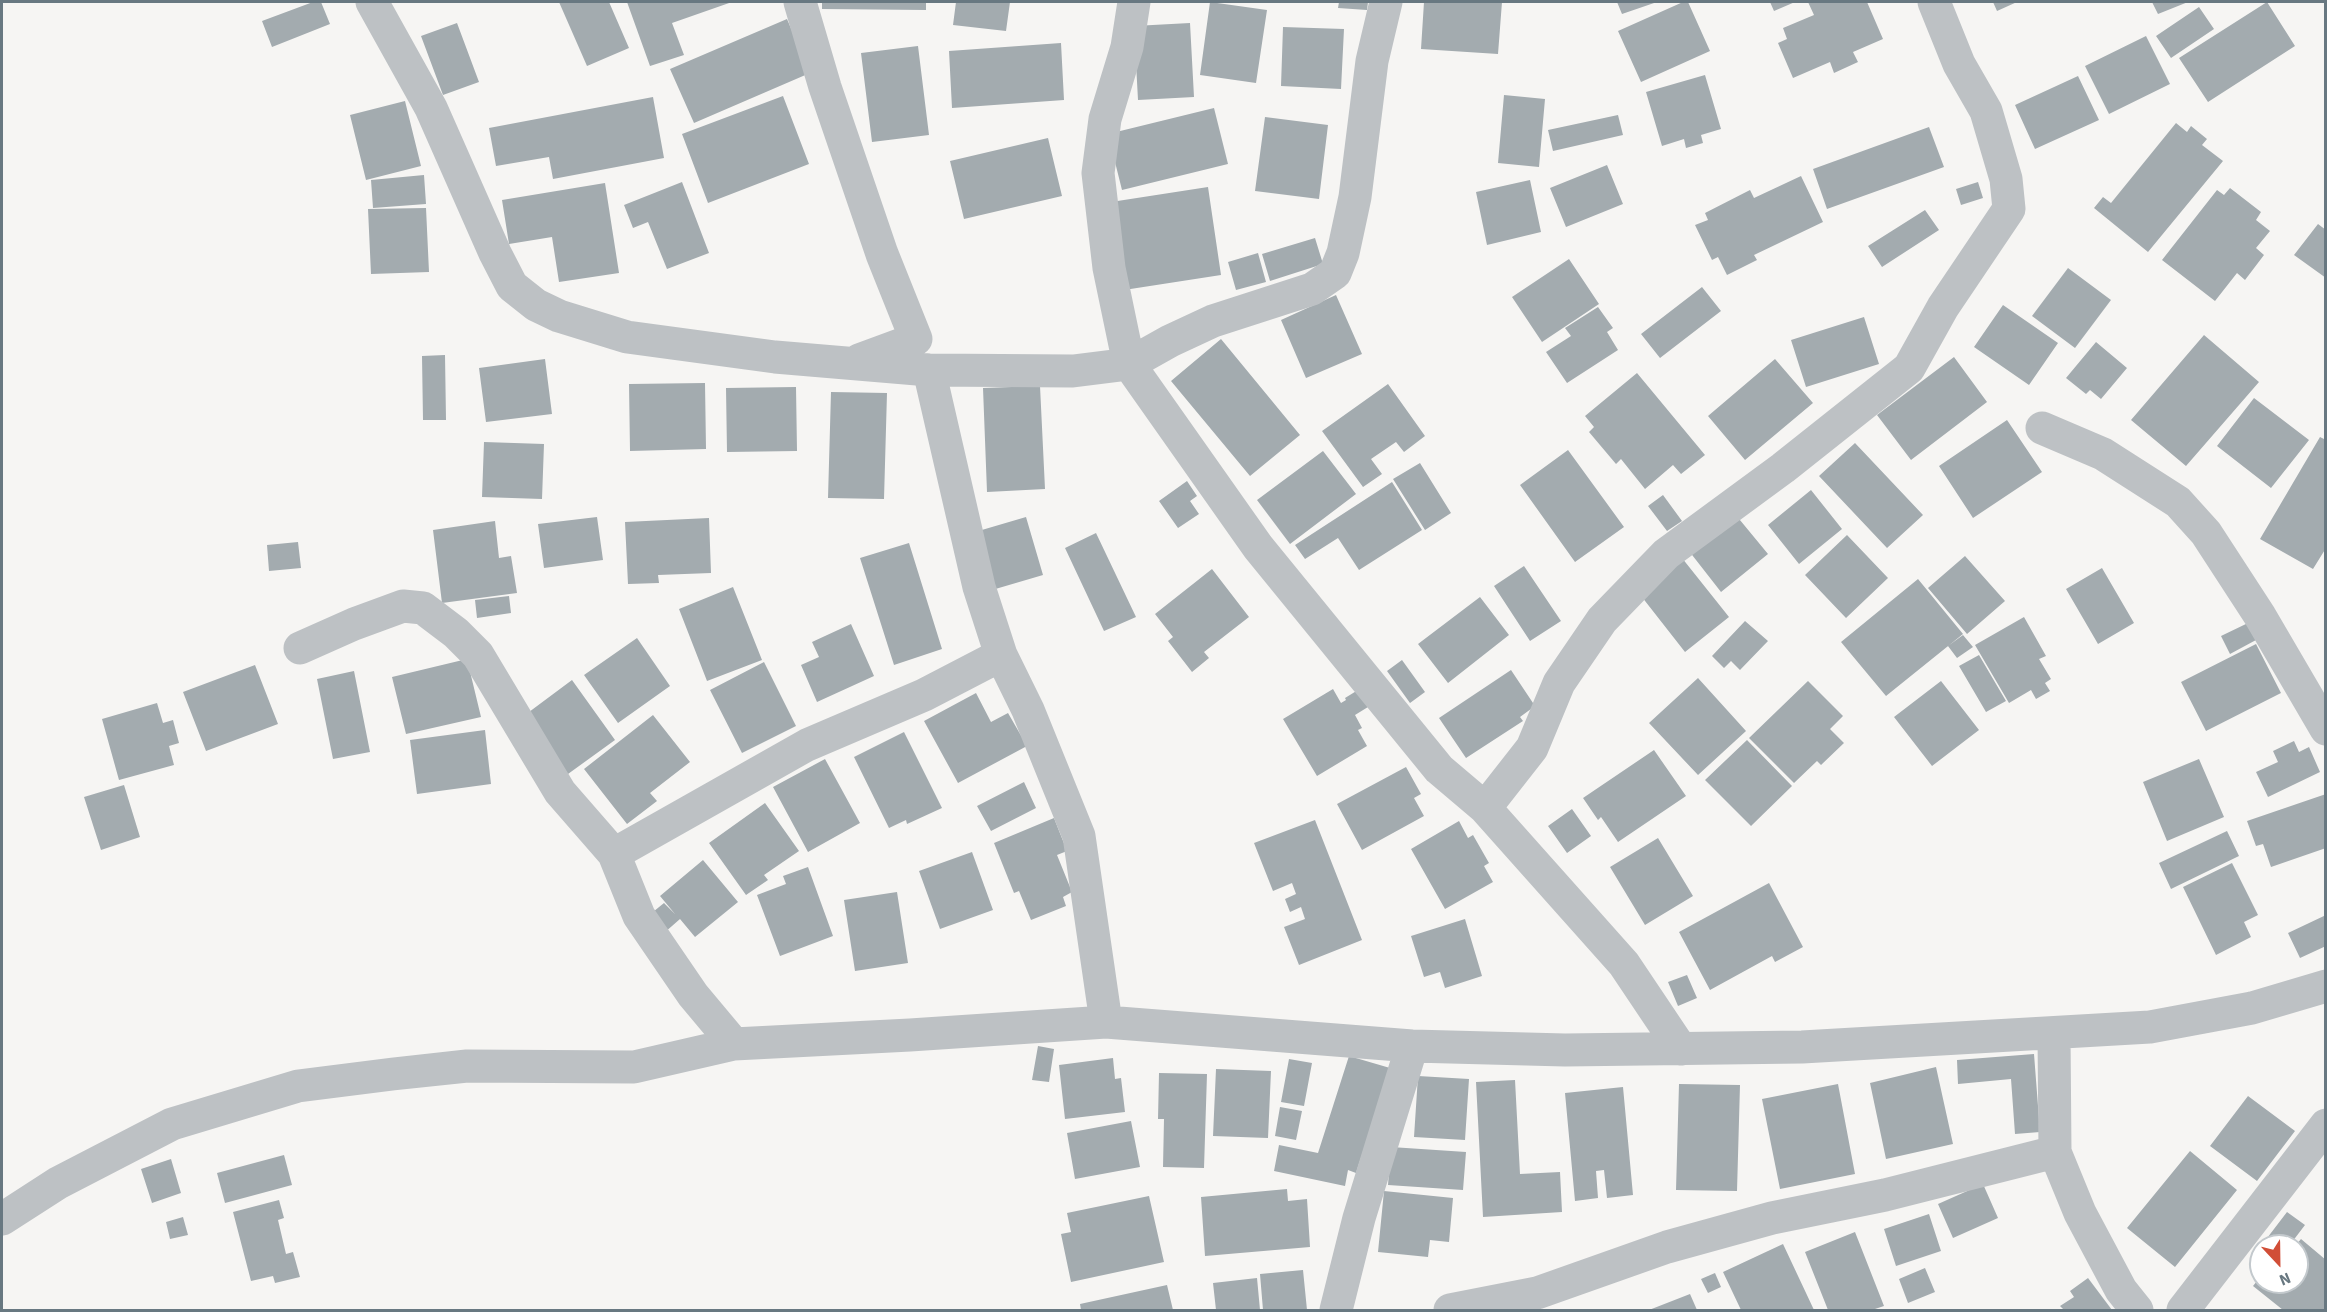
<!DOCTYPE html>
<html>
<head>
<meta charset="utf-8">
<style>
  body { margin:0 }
  #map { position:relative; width:2327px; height:1312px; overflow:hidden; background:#f6f5f3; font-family:"Source Sans 3",sans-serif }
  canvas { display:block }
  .frame { position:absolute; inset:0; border:3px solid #687881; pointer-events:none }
  .north { position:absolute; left:2249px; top:1234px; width:60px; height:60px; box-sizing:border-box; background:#fff; border:2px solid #c3c9cd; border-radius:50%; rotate:158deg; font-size:16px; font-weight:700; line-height:24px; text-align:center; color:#687881 }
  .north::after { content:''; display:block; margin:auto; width:21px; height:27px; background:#d14e37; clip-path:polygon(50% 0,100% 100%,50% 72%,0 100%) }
</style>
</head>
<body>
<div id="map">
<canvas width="2327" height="1312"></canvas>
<div class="frame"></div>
<div class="north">N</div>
</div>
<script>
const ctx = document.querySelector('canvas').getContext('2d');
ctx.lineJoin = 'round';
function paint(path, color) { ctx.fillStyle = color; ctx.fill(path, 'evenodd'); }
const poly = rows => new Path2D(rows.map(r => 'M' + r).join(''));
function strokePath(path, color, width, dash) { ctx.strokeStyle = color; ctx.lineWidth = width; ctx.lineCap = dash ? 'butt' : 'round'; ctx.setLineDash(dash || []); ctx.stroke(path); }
const building = poly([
  [313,2,321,2,330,24,272,47,262,21],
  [559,2,609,2,629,48,587,66],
  [627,2,732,2,672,23,684,55,650,66],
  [822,2,926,2,926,10,822,9],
  [956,2,1010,2,1006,31,953,25],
  [1210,2,1267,10,1256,83,1200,75],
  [1339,2,1368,2,1367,10,1338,8],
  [1424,2,1502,2,1498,54,1421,49],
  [1617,2,1657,2,1622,14],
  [1683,2,1688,2,1710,51,1641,82,1618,31],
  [1770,2,1795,2,1774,11],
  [1808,2,1867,2,1883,39,1853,52,1858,62,1834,73,1830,62,1793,78,1778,43,1787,39,1783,28,1814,15],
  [1993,2,2017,2,1997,11],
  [2152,2,2188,2,2158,14],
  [2267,2,2295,46,2208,102,2179,58],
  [2199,7,2214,29,2171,58,2156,36],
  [787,19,810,73,694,123,670,69],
  [457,23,479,82,443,95,421,36],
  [1190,23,1194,97,1138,100,1134,26],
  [1283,27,1344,29,1341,89,1281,86],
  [2146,36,2170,84,2109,114,2085,66],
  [1061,43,1064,100,952,108,949,51],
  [918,46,929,135,872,142,861,53],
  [1705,75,1721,129,1701,135,1703,143,1686,148,1684,139,1662,146,1646,92],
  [2078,76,2099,120,2035,149,2015,105],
  [1504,95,1545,99,1539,167,1498,163],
  [783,96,809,164,708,203,682,134],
  [653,97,664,158,553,179,549,157,496,166,489,128],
  [405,101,421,166,366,180,350,115],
  [1214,108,1228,164,1122,190,1108,134],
  [1618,115,1623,135,1553,151,1548,130],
  [1265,117,1328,125,1319,199,1255,191],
  [2176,123,2187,132,2191,126,2207,139,2202,145,2223,161,2148,252,2094,208,2103,197,2111,203],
  [1929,127,1944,167,1827,209,1813,169],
  [1048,138,1062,196,964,219,950,161],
  [1607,165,1623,204,1566,227,1550,188],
  [424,175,426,204,373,208,371,180],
  [1801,176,1823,222,1754,255,1757,260,1727,275,1718,257,1712,260,1695,225,1708,220,1705,213,1750,190,1754,198],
  [1530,180,1541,232,1487,245,1476,192],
  [682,182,709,253,667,269,648,222,633,228,624,205],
  [1978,182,1983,198,1961,205,1956,189],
  [605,183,619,273,559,282,552,237,509,244,502,200],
  [1208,187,1221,275,1124,290,1111,202],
  [2230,188,2261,212,2256,220,2270,231,2256,248,2264,255,2245,280,2237,273,2215,301,2162,260,2217,190,2224,195],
  [426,208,429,272,371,274,368,209],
  [1925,210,1939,230,1882,267,1868,246],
  [2318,224,2326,230,2326,278,2294,255],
  [1315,238,1323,264,1270,281,1262,254],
  [1258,253,1266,282,1236,290,1228,262],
  [1569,259,1599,304,1542,342,1512,297],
  [2068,268,2111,300,2075,348,2032,316],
  [1702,287,1721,311,1660,358,1641,334],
  [1336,295,1362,354,1306,378,1281,320],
  [2003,305,2058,343,2029,385,1974,347],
  [1598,307,1613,328,1607,332,1618,350,1567,383,1546,352,1571,336,1565,328],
  [1864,317,1879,364,1806,387,1791,340],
  [2204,335,2259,382,2186,466,2131,420],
  [1221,339,1300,435,1250,476,1171,381],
  [2096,342,2127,368,2101,399,2090,390,2086,394,2066,378],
  [445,355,446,420,423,420,422,356],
  [1954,357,1987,402,1911,460,1877,415],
  [545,359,552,414,486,422,479,368],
  [1775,359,1813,403,1745,460,1708,416],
  [1637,373,1705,455,1681,474,1673,465,1645,489,1621,459,1616,464,1589,432,1594,427,1585,416],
  [705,383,706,449,630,451,629,384],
  [1388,384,1425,436,1404,452,1396,442,1371,459,1382,474,1363,487,1322,431],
  [1040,386,1045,489,987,492,983,388],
  [796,387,797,451,727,452,726,388],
  [831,392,887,393,884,499,828,498],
  [2254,398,2309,440,2271,488,2217,446],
  [2007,420,2042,472,1973,518,1939,466],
  [2320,437,2326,440,2326,548,2313,569,2260,539],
  [484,442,544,444,542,499,482,497],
  [1855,443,1923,515,1887,548,1819,476],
  [1568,450,1624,527,1575,562,1520,485],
  [1323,451,1356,494,1290,544,1257,500],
  [1420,463,1451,513,1425,530,1393,479],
  [1187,481,1197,496,1190,501,1199,514,1178,528,1159,501],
  [1392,482,1422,530,1359,570,1338,538,1305,559,1295,545],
  [1811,490,1842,529,1799,564,1768,525],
  [1663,495,1682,521,1667,531,1648,506],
  [1735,514,1768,554,1721,592,1689,551],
  [597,517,603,560,544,568,538,524],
  [1026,517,1043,575,992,590,975,532],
  [709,518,711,573,658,575,659,583,628,584,625,522],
  [495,521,499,558,511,556,517,593,442,603,433,530],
  [1096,533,1136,617,1104,631,1065,548],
  [1847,535,1888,578,1846,618,1805,575],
  [298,542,301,568,269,571,267,545],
  [909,543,942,649,894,665,860,558],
  [1965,556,2005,601,1967,634,1928,588],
  [1682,558,1729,617,1685,652,1638,592],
  [1524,566,1561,621,1530,641,1494,586],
  [2102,568,2134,623,2098,644,2066,589],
  [1212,569,1249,617,1204,652,1209,658,1192,672,1168,641,1173,637,1155,614],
  [1918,579,1963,634,1886,696,1841,642],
  [733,587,762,660,707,681,679,609],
  [509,596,511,613,477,618,475,600],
  [1480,597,1509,635,1448,683,1418,644],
  [2024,617,2046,656,2039,659,2051,679,2045,683,2050,691,2036,699,2031,690,2009,703,1975,645],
  [1745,621,1768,641,1740,670,1731,661,1724,668,1712,656],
  [2248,623,2256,640,2230,654,2221,636],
  [851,624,874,676,817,702,801,665,819,657,812,642],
  [1963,635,1973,647,1957,658,1948,646],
  [637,638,670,686,618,723,584,675],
  [2256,644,2281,693,2206,731,2181,682],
  [1979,655,2006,701,1986,712,1959,666],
  [467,659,481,717,406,734,392,677],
  [1402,660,1425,692,1410,703,1387,671],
  [764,662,796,726,742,753,710,690],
  [255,665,278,724,206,751,183,692],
  [1511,670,1535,706,1520,717,1523,721,1466,758,1439,718],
  [354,671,370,752,333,759,317,679],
  [1698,678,1746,731,1698,775,1649,723],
  [572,680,615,740,568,774,525,715],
  [1808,681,1843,716,1830,729,1844,743,1821,765,1817,761,1794,783,1749,738],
  [1941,681,1979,730,1932,766,1894,717],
  [1333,689,1341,703,1346,700,1345,698,1358,690,1368,707,1355,715,1362,728,1358,730,1367,746,1317,776,1283,719],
  [976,693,991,722,1008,713,1027,746,958,783,924,721],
  [157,703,163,723,173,720,179,743,169,746,174,765,119,780,102,719],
  [653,715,690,762,650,793,657,801,627,824,584,769],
  [485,730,491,784,417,794,410,740],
  [904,732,942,808,907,824,906,820,889,828,854,757],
  [1747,740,1792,786,1751,826,1705,780],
  [2294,741,2299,752,2309,747,2320,772,2268,797,2256,772,2278,762,2273,751],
  [1654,750,1686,796,1618,842,1601,817,1598,820,1583,798],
  [825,759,860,823,808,852,773,787],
  [2199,759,2224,817,2167,841,2143,782],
  [1406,767,1421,794,1414,798,1424,816,1362,850,1337,804],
  [1024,782,1036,808,991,831,977,806],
  [124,785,140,837,101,850,84,797],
  [2326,794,2326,848,2271,867,2263,844,2256,846,2247,821],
  [765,803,799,851,764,875,768,880,746,895,709,843],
  [1572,809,1591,836,1567,853,1548,826],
  [1054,818,1067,851,1057,855,1072,892,1063,897,1066,906,1031,920,1019,891,1014,893,994,843],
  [1315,820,1362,940,1299,965,1284,927,1305,919,1301,907,1290,912,1285,899,1296,894,1292,883,1273,891,1254,843],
  [1459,821,1468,838,1473,835,1489,863,1484,866,1493,882,1445,909,1411,849],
  [2227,831,2239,856,2171,889,2159,863],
  [1658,838,1693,896,1645,925,1610,867],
  [972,852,993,910,940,929,919,871],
  [703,860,738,902,695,937,680,919,664,933,648,916,664,903,675,914,660,896],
  [2232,863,2258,915,2244,922,2251,937,2216,955,2183,887],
  [808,867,833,936,780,956,757,895,786,884,783,876],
  [1769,883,1803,947,1775,962,1772,956,1710,990,1679,932],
  [897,892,908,963,855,971,844,900],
  [2326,915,2326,946,2300,958,2288,933],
  [1465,919,1482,976,1445,988,1440,972,1424,977,1411,936],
  [1687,975,1697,998,1678,1006,1668,982],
  [1038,1046,1054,1049,1049,1082,1032,1080],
  [2034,1054,2040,1132,2015,1134,2011,1079,1958,1084,1957,1060],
  [1349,1056,1390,1068,1356,1173,1348,1170,1345,1186,1274,1171,1279,1145,1318,1153],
  [1113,1058,1115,1079,1121,1078,1125,1112,1065,1119,1059,1065],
  [1289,1059,1312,1063,1304,1106,1281,1102],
  [1936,1067,1953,1144,1886,1159,1870,1083],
  [1216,1069,1271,1071,1268,1138,1213,1136],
  [1159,1073,1207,1074,1204,1168,1163,1167,1164,1119,1158,1119],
  [1418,1076,1469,1079,1465,1140,1414,1137],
  [1515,1080,1520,1174,1560,1172,1562,1212,1483,1217,1476,1082],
  [1679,1084,1740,1085,1737,1191,1676,1190],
  [1838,1084,1855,1174,1780,1189,1762,1099],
  [1623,1087,1633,1195,1607,1198,1604,1170,1596,1171,1598,1198,1575,1201,1565,1093],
  [2248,1096,2295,1131,2257,1181,2210,1146],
  [1280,1107,1302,1111,1296,1140,1275,1136],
  [1131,1121,1140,1167,1075,1179,1067,1133],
  [1391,1147,1466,1152,1463,1190,1388,1185],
  [2190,1151,2237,1190,2175,1267,2127,1228],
  [284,1155,292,1185,225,1203,217,1173],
  [171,1159,181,1193,152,1203,141,1169],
  [1983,1184,1998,1218,1953,1238,1938,1204],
  [1287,1189,1288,1201,1307,1199,1310,1247,1205,1256,1201,1197],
  [1384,1191,1453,1198,1449,1242,1430,1240,1428,1257,1378,1252],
  [1149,1196,1164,1262,1071,1282,1061,1234,1071,1232,1067,1213],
  [279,1200,284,1218,278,1220,286,1254,293,1252,300,1277,275,1283,273,1276,251,1281,233,1212],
  [2287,1212,2305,1225,2289,1246,2261,1246],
  [1929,1214,1941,1251,1896,1266,1884,1229],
  [183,1217,188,1235,170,1239,166,1222],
  [1855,1232,1884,1306,1872,1310,1828,1310,1805,1252],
  [2301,1239,2326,1260,2326,1310,2283,1310,2253,1286,2261,1276,2261,1282,2297,1282,2297,1246,2295,1246],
  [1783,1244,1814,1310,1741,1310,1723,1272],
  [1925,1268,1935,1292,1908,1303,1899,1279],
  [1303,1270,1307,1310,1263,1310,1260,1274],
  [1715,1273,1721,1287,1708,1293,1701,1279],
  [1257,1278,1260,1310,1216,1310,1213,1283],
  [2088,1278,2112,1310,2064,1310,2060,1306,2074,1297,2070,1291],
  [1167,1285,1173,1310,1081,1310,1080,1304],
  [1690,1294,1697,1310,1649,1310]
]);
const minor = poly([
  [372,2,431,108,495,253,512,286,536,305,559,316,627,337,775,357,929,370,1073,371,1129,364,1170,341,1213,321,1312,289,1335,273,1343,253,1355,197,1372,61,1386,2],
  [800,2,825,87,882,254,916,339,859,360],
  [1134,2,1127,47,1105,119,1098,173,1109,268,1129,364,1258,547,1439,769,1485,808,1624,964,1681,1049],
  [929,370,979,587,1001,655,1028,710,1079,836,1106,1022],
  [2042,428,2103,454,2178,502,2206,533,2260,616,2326,729],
  [300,648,354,624,403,606,423,608,456,633,478,655,560,792,614,854,639,916,693,995,734,1044],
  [1485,808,1532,748,1559,683,1602,620,1666,554,1783,468,1909,368,1943,307,2009,209,2006,179,1986,111,1959,64,1934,2],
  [614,854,807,745,924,695,1001,655],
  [2054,1034,2055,1152,2080,1213,2121,1290,2137,1310],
  [2,1219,58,1183,172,1124,298,1086,393,1074,467,1066,634,1067,734,1044,910,1035,1106,1022,1412,1046,1565,1050,1802,1047,2150,1027,2252,1008,2326,986],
  [1336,1310,1359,1218,1412,1046],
  [1450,1310,1537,1293,1667,1247,1772,1218,1885,1195,2055,1152],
  [2183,1310,2326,1125]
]);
paint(building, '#a3abaf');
strokePath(minor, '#bdc1c4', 33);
</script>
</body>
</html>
